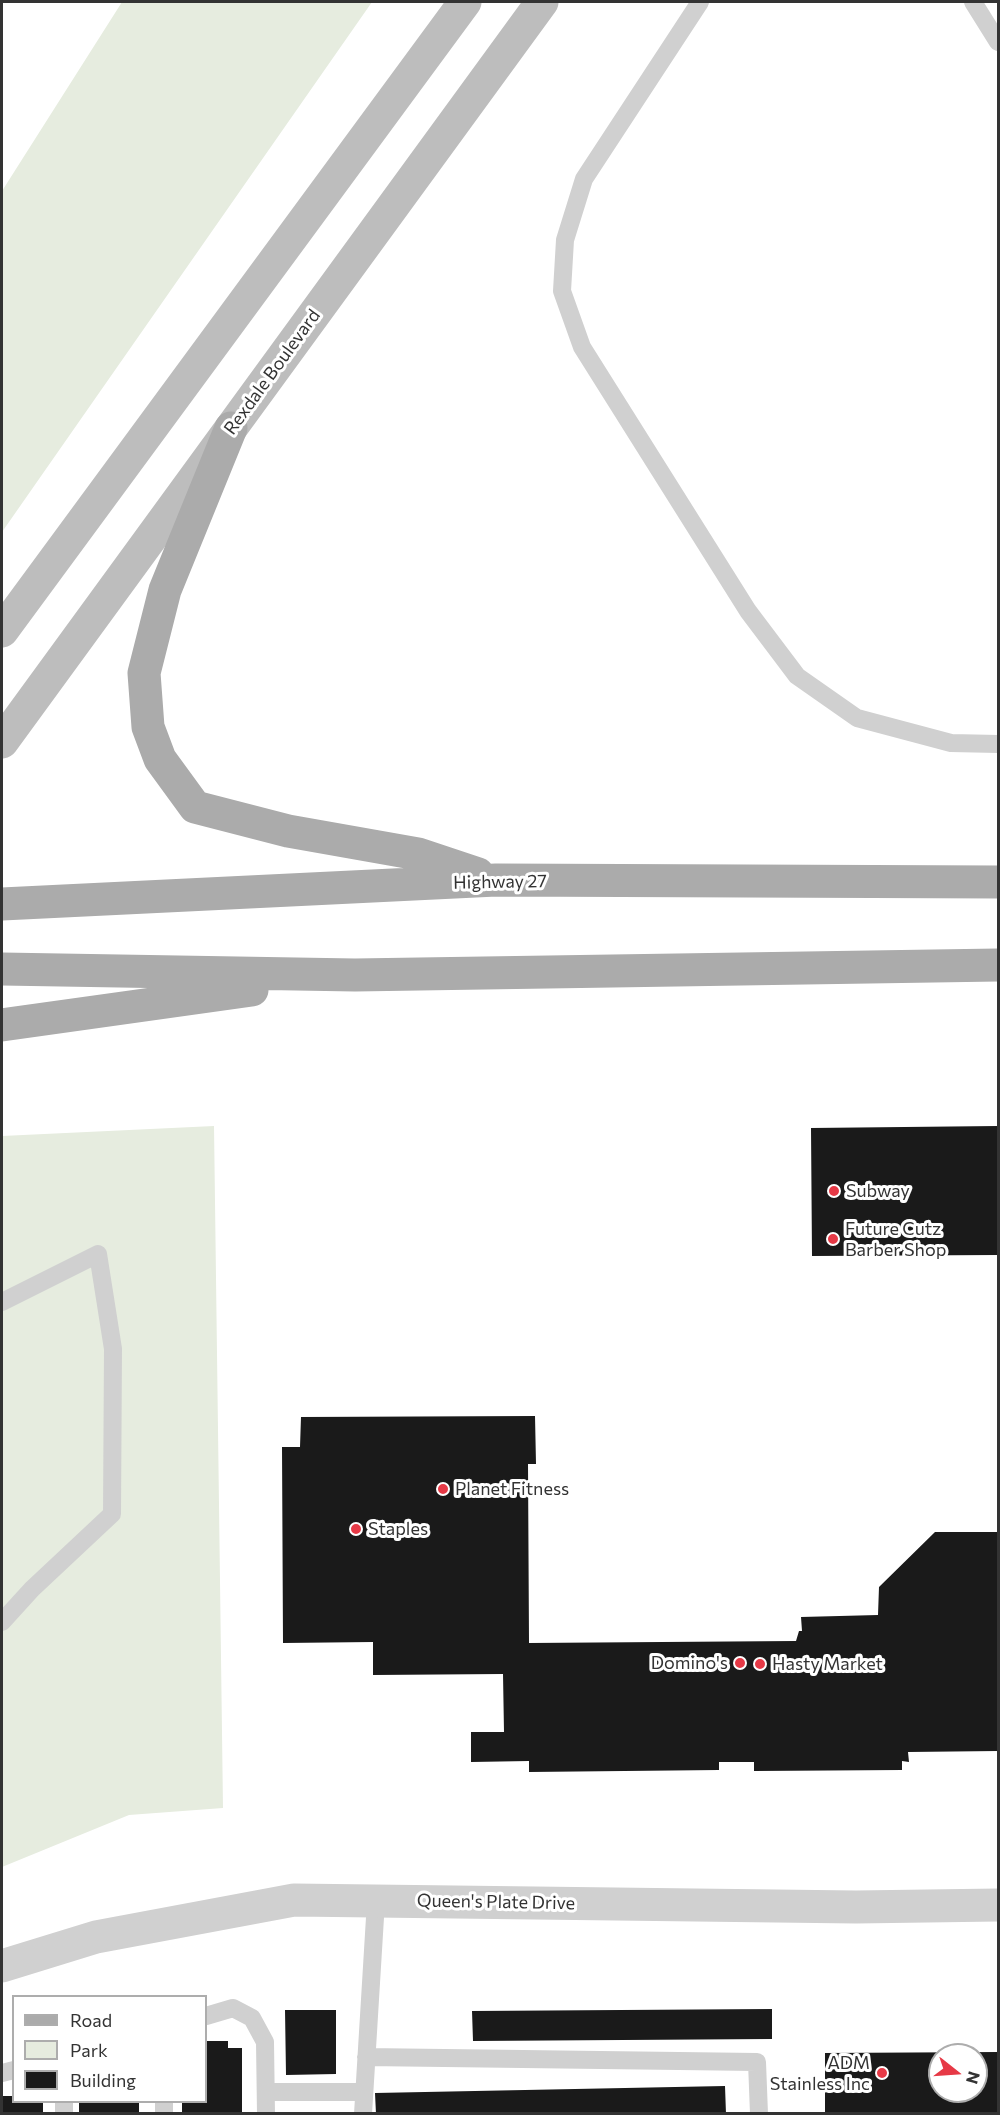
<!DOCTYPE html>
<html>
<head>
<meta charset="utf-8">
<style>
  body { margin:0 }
  #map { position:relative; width:1000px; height:2115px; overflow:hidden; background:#fff; font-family:Commissioner,sans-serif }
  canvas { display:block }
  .frame { position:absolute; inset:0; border:3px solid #333; pointer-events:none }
  .legend { position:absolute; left:12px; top:1995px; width:195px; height:108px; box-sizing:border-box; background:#fff; border:2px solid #adadad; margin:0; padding:8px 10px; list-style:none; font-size:18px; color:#333 }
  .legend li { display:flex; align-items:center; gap:12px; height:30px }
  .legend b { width:30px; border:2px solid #adadad }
  .north { position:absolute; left:928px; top:2043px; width:60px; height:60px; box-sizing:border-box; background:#fff; border:2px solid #adadad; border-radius:50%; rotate:107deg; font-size:16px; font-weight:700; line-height:24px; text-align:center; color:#333 }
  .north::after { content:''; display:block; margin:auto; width:21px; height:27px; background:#e63946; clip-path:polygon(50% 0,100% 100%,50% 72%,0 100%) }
</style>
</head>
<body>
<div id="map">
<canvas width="1000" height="2115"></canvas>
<div class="frame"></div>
<ul class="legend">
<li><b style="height:8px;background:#ababab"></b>Road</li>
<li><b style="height:16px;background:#e6ecdf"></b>Park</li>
<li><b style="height:16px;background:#1a1a1a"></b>Building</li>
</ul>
<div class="north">N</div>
</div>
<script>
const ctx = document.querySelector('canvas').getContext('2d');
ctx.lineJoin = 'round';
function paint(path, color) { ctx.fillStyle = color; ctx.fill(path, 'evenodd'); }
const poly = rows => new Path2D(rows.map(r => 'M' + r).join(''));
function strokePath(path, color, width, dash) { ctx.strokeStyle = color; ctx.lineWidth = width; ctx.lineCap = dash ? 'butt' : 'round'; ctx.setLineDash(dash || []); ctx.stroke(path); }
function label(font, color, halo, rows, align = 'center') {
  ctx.font = font + ' Commissioner,sans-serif'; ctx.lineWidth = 6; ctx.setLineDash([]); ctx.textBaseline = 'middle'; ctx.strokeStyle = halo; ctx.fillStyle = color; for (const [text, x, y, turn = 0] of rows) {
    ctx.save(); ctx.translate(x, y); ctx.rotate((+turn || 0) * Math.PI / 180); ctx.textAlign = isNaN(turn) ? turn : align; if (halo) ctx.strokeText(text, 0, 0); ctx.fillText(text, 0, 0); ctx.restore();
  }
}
const green = poly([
  [122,2,372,2,2,532,2,191],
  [214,1126,223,1808,129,1815,2,1867,2,1136]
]);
const building = poly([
  [998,1126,998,1255,812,1256,811,1128],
  [535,1416,536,1464,528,1464,529,1643,796,1641,799,1631,802,1631,801,1617,878,1615,879,1587,935,1532,998,1532,998,1751,908,1752,909,1762,902,1761,902,1770,754,1771,754,1762,719,1762,719,1770,529,1772,529,1761,471,1762,471,1732,504,1732,503,1674,373,1675,373,1642,283,1643,282,1447,300,1447,301,1417],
  [772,2009,772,2039,473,2041,472,2011],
  [285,2010,336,2010,336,2074,286,2075],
  [206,2041,228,2041,228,2048,242,2048,242,2114,182,2114,182,2102,206,2102],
  [998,2052,998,2114,825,2114,825,2053],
  [940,2055,976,2055,976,2091,940,2091],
  [725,2086,726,2114,376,2114,375,2093],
  [2,2096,14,2096,14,2102,43,2102,43,2114,2,2114],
  [79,2102,139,2102,139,2114,79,2114]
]);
const service = poly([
  [700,2,584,179,565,240,562,291,582,347,748,611,797,676,857,718,951,743,998,744],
  [973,2,998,42],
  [2,1302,98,1254,113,1349,112,1514,32,1589,2,1622],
  [206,2016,233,2008,252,2018,265,2042,266,2114],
  [366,2057,757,2062,759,2114],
  [2,2073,14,2070],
  [266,2092,364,2092],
  [64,2102,64,2114],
  [164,2114,164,2102],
  [363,2114,376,1901]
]);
const tertiary = poly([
  [2,1966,96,1937,294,1900,856,1907,998,1905]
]);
const secondary = poly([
  [2,631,465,2],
  [2,742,542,2]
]);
const primary = poly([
  [231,428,165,590,144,673,148,727,160,759,195,807,288,831,418,854,478,874],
  [2,904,496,880,998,882],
  [2,969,355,975,998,965],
  [2,1025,252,990]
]);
const markers = [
  [834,1191,6,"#e63946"],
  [833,1239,6,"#e63946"],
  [443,1489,6,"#e63946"],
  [356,1529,6,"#e63946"],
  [740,1663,6,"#e63946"],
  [760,1664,6,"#e63946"],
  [882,2073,6,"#e63946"]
];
const streetNames = [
  ["Rexdale Boulevard",272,372,-54],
  ["Highway 27",500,882,-1],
  ["Queen's Plate Drive",496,1902,1]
];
const poiNames = [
  ["Subway",846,1191],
  ["Future Cutz",845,1229],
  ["Barber Shop",845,1250],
  ["Planet Fitness",455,1489],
  ["Staples",368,1529],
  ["Domino's",728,1663,"right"],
  ["Hasty Market",772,1664],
  ["ADM",870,2063,"right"],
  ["Stainless Inc",870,2084,"right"]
];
paint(green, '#e6ecdf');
paint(building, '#1a1a1a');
strokePath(service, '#d0d0d0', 18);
strokePath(tertiary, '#d0d0d0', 33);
strokePath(secondary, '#bdbdbd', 33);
strokePath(primary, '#ababab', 33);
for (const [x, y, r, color] of markers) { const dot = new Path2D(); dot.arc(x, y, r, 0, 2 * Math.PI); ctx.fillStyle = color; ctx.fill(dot); strokePath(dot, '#fff', 2); }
label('18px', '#333', '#fff', streetNames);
label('18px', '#333', '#fff', poiNames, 'left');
</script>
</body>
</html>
